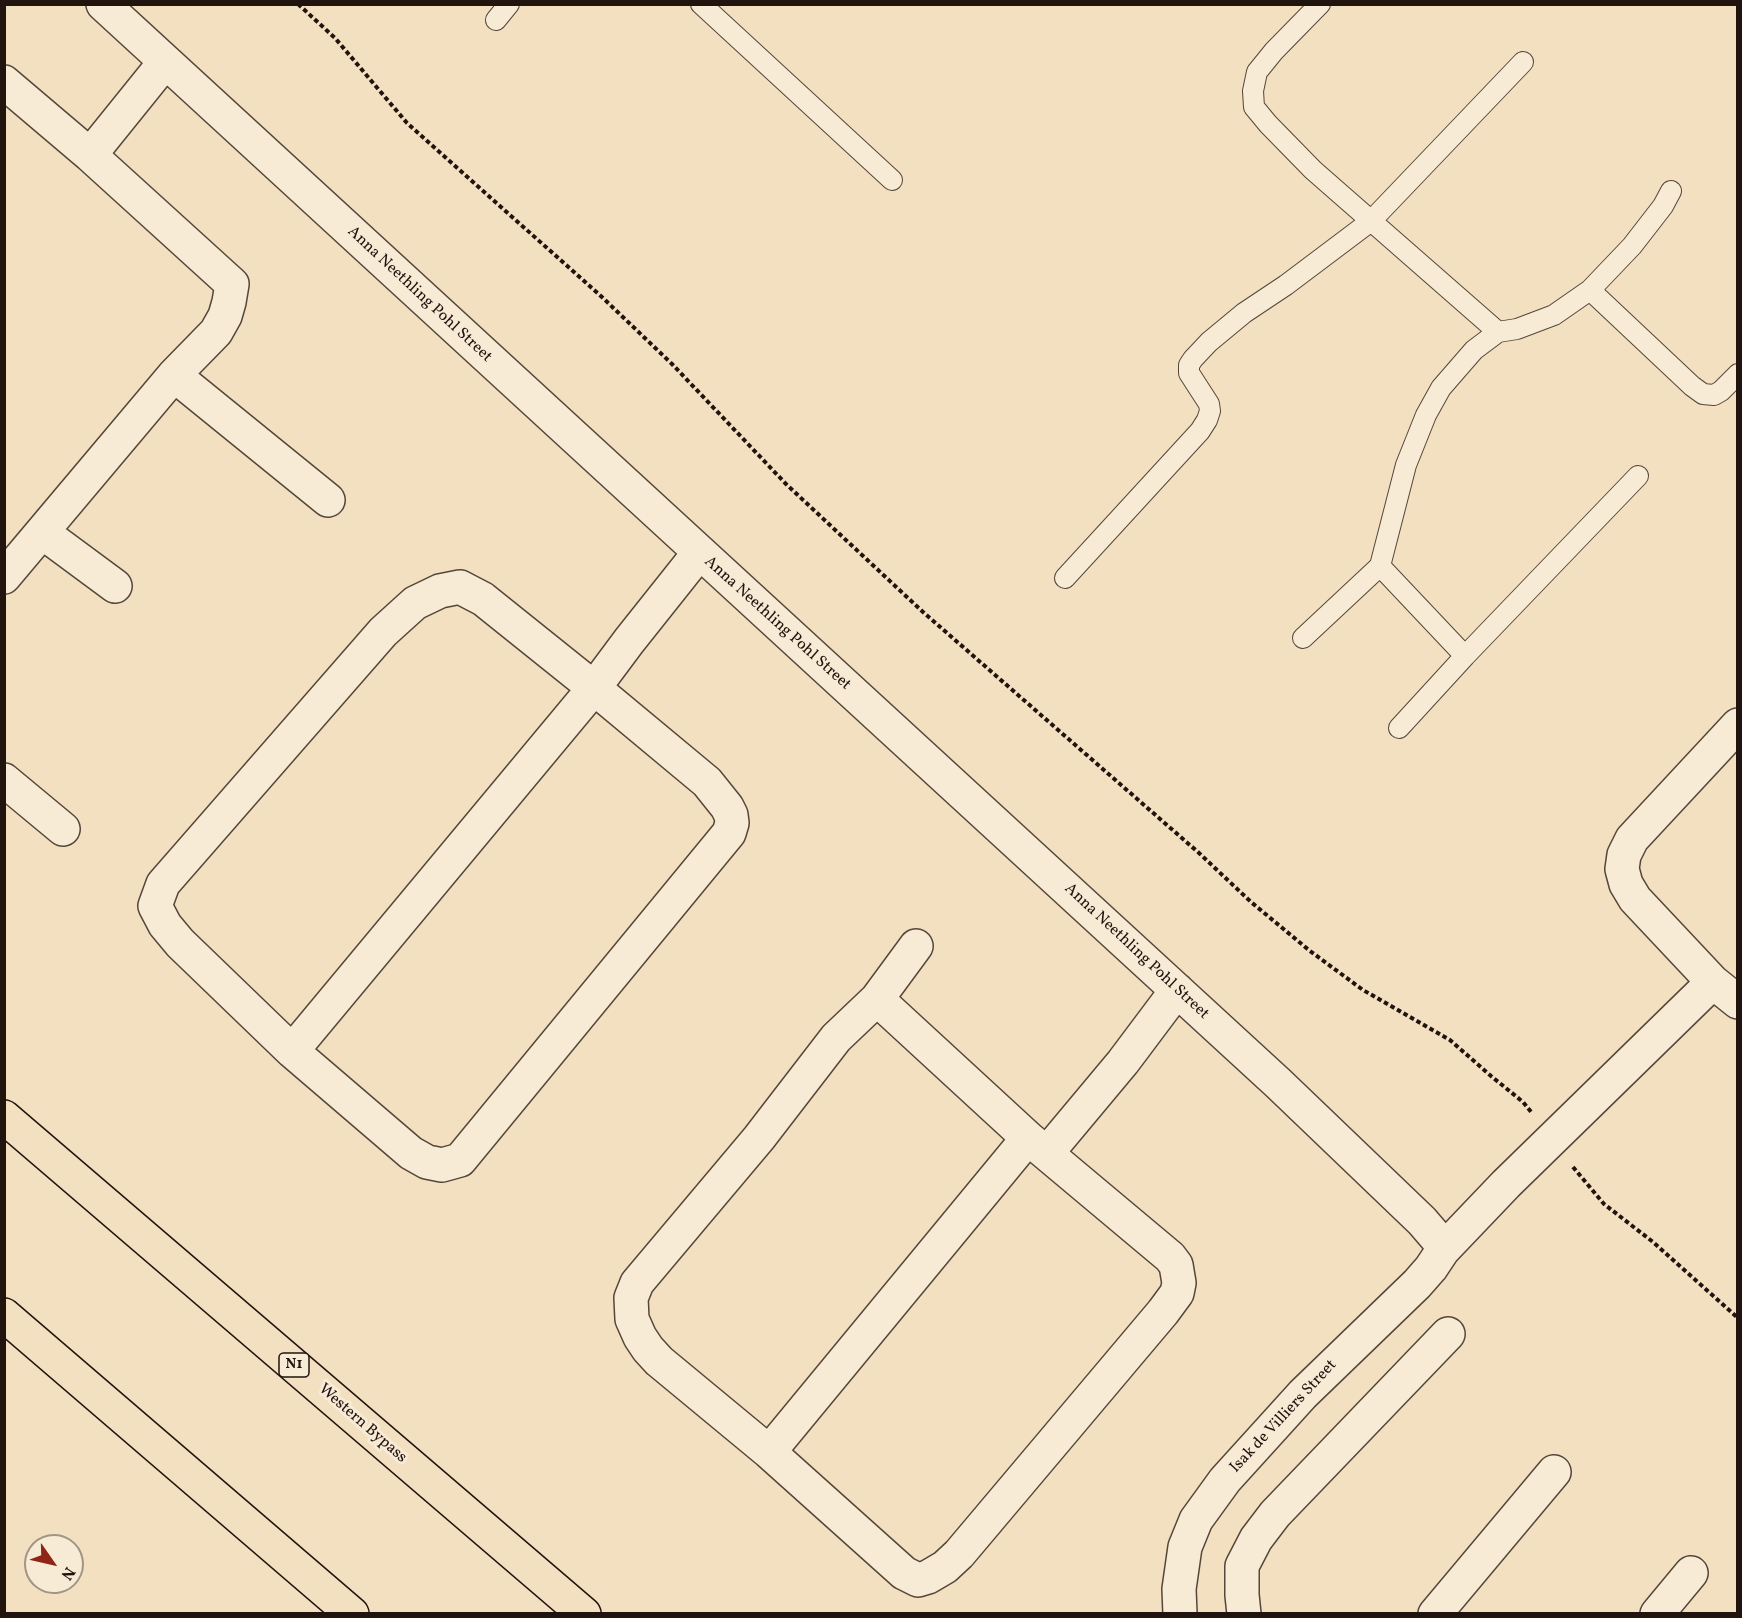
<!DOCTYPE html>
<html>
<head>
<meta charset="utf-8">
<style>
  body { margin:0 }
  #map { position:relative; width:1742px; height:1618px; overflow:hidden; background:#f2e0c0; font-family:Vollkorn,serif }
  canvas { display:block }
  .frame { position:absolute; inset:0; border:6px solid #21130d; pointer-events:none }
  .north { position:absolute; left:24px; top:1534px; width:60px; height:60px; box-sizing:border-box; background:#f7ebd6; border:2px solid #a19586; border-radius:50%; rotate:124deg; font-size:16px; font-weight:700; line-height:24px; text-align:center; color:#21130d }
  .north::after { content:''; display:block; margin:auto; width:21px; height:27px; background:#8f2418; clip-path:polygon(50% 0,100% 100%,50% 72%,0 100%) }
</style>
</head>
<body>
<div id="map">
<canvas width="1742" height="1618"></canvas>
<div class="frame"></div>
<div class="north">N</div>
</div>
<script>
const ctx = document.querySelector('canvas').getContext('2d');
ctx.lineJoin = 'round';
const poly = rows => new Path2D(rows.map(r => 'M' + r).join(''));
function strokePath(path, color, width, dash) { ctx.strokeStyle = color; ctx.lineWidth = width; ctx.lineCap = dash ? 'butt' : 'round'; ctx.setLineDash(dash || []); ctx.stroke(path); }
function label(font, color, halo, rows, align = 'center') {
  ctx.font = font + ' Vollkorn,serif'; ctx.lineWidth = 6; ctx.setLineDash([]); ctx.textBaseline = 'middle'; ctx.strokeStyle = halo; ctx.fillStyle = color; for (const [text, x, y, turn = 0] of rows) {
    ctx.save(); ctx.translate(x, y); ctx.rotate((+turn || 0) * Math.PI / 180); ctx.textAlign = isNaN(turn) ? turn : align; if (halo) ctx.strokeText(text, 0, 0); ctx.fillText(text, 0, 0); ctx.restore();
  }
}
const path = poly([
  [298,4,335,38,407,123,603,298,672,364,786,484,923,612,1199,853,1251,902,1310,951,1363,990,1450,1040,1491,1076,1523,1102,1532,1113],
  [1573,1167,1604,1204,1653,1242,1738,1318]
]);
const lane = poly([
  [701,4,892,180],
  [1320,4,1274,51,1257,72,1253,91,1254,107,1268,124,1313,170,1498,332],
  [496,20,509,4],
  [1590,290,1692,386,1703,394,1714,395,1721,391,1738,374],
  [1380,566,1465,656],
  [1065,578,1200,431,1207,420,1210,411,1209,404,1189,373,1189,365,1193,359,1209,342,1244,313,1286,285,1371,221,1523,62],
  [1303,638,1380,566,1406,465,1426,415,1441,388,1474,350,1498,332,1517,329,1554,315,1590,290,1632,246,1663,206,1671,191],
  [1399,728,1465,656,1638,476]
]);
const street = poly([
  [103,4,1278,1083,1422,1221,1440,1242,1443,1250],
  [4,82,90,155,232,284,229,302,225,316,216,332,174,375,4,577],
  [90,155,165,62],
  [174,375,328,500],
  [42,532,115,586],
  [460,587,483,599,594,688,707,782,727,807,731,815,732,823,729,833,460,1160,442,1165,427,1162,411,1153,292,1051,180,943,165,925,155,906,163,884,383,632,415,603,440,591,460,587],
  [1738,725,1632,839,1624,855,1622,869,1626,884,1635,899,1713,982,1738,1002],
  [4,780,63,829],
  [877,999,1028,1138,1170,1257,1176,1265,1179,1283,1177,1293,1163,1312,959,1554,945,1567,928,1577,918,1580,904,1573,769,1452,659,1361,648,1349,640,1337,632,1319,631,1298,637,1283,759,1138,836,1038,877,999,916,946],
  [292,1051,594,688,629,641,699,553],
  [1047,1153,1123,1062,1177,990],
  [769,1452,1028,1138],
  [1180,1614,1179,1589,1185,1547,1196,1520,1225,1480,1303,1394,1417,1284,1431,1268,1443,1250,1506,1184,1713,982],
  [1244,1614,1242,1595,1242,1566,1256,1539,1275,1514,1448,1334],
  [1435,1614,1554,1472],
  [1657,1614,1691,1573]
]);
const highway = poly([
  [4,1117,584,1614],
  [4,1315,352,1614]
]);
const shields = [
  [294,1365,30]
];
const shieldNames = [
  ["N1",294,1365]
];
const streetNames = [
  ["Anna Neethling Pohl Street",419,295,43],
  ["Anna Neethling Pohl Street",777,624,42],
  ["Anna Neethling Pohl Street",1136,952,43],
  ["Isak de Villiers Street",1284,1417,-47],
  ["Western Bypass",362,1424,41]
];
strokePath(lane, '#55463a', 22);
strokePath(street, '#55463a', 36);
strokePath(highway, '#21130d', 36);
strokePath(path, '#21130d', 4, [4.5, 3]);
strokePath(lane, '#f7ebd6', 20);
strokePath(street, '#f7ebd6', 33);
strokePath(highway, '#f2e0c0', 33);
for (const [x, y, w] of shields) { const box = new Path2D(); box.roundRect(x - w / 2, y - 12, w, 24, 4.5); ctx.fillStyle = '#f7ebd6'; ctx.fill(box); strokePath(box, '#21130d', 1.5); }
label('bold 15px', '#21130d', null, shieldNames);
label('16px', '#21130d', '#f7ebd6', streetNames);
</script>
</body>
</html>
